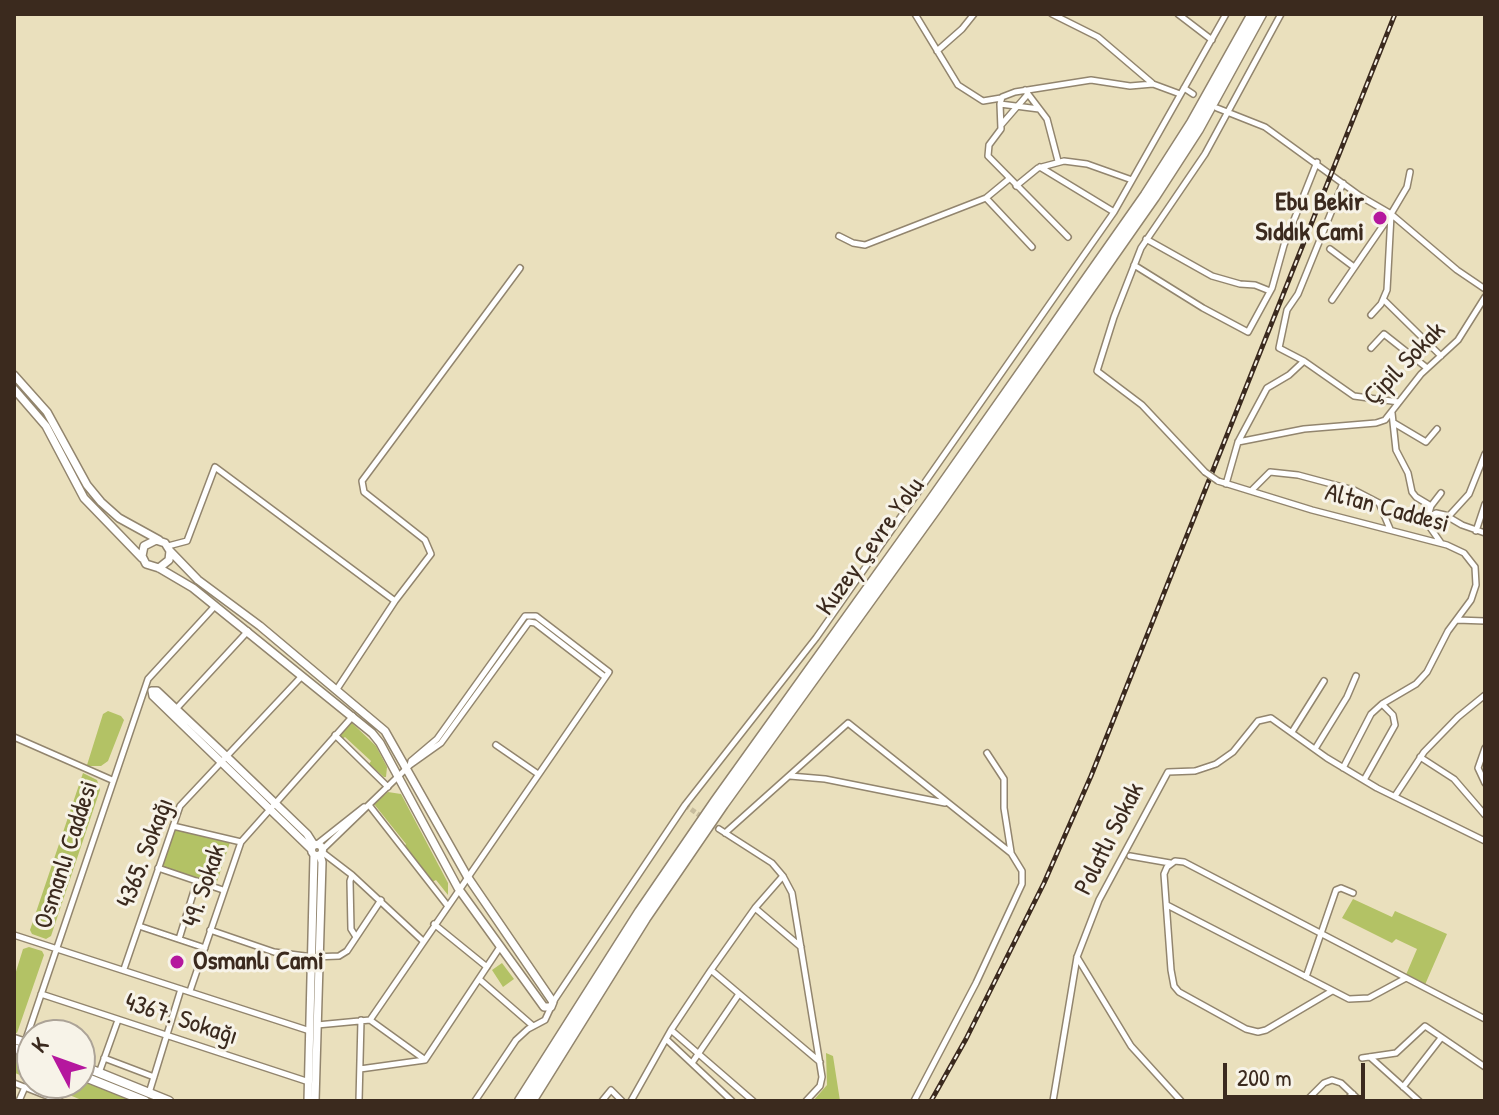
<!DOCTYPE html>
<html>
<head>
<meta charset="utf-8">
<style>
  body { margin:0 }
  #map { position:relative; width:1499px; height:1115px; overflow:hidden; background:#eae0bd; font-family:"Patrick Hand",sans-serif }
  canvas { display:block }
  .frame { position:absolute; inset:0; border:16px solid #3b2a1e; pointer-events:none }
  .north { position:absolute; left:16px; top:1019px; width:80px; height:80px; box-sizing:border-box; background:#f7f3e8; border:2px solid #aca397; border-radius:50%; rotate:311deg; font-size:22px; font-weight:700; line-height:32px; text-align:center; color:#3b2a1e }
  .north::after { content:''; display:block; margin:auto; width:28px; height:36px; background:#b5179e; clip-path:polygon(50% 0,100% 100%,50% 72%,0 100%) }
  .scale { position:absolute; left:1223px; top:1063px; width:142px; height:36px; box-sizing:border-box; border:4px solid #3b2a1e; border-top:0; padding-left:10px; font-size:24px; line-height:28px; white-space:nowrap; color:#3b2a1e; -webkit-text-stroke:6px #f7f3e8; paint-order:stroke }
</style>
</head>
<body>
<div id="map">
<canvas width="1499" height="1115"></canvas>
<div class="frame"></div>
<div class="north">K</div>
<div class="scale">200 m</div>
</div>
<script>
const ctx = document.querySelector('canvas').getContext('2d');
ctx.lineJoin = 'round';
function paint(path, color) { ctx.fillStyle = color; ctx.fill(path, 'evenodd'); }
const poly = rows => new Path2D(rows.map(r => 'M' + r).join(''));
function strokePath(path, color, width, dash) { ctx.strokeStyle = color; ctx.lineWidth = width; ctx.lineCap = dash ? 'butt' : 'round'; ctx.setLineDash(dash || []); ctx.stroke(path); }
function label(font, color, halo, rows, align = 'center') {
  ctx.font = font + ' "Patrick Hand",sans-serif'; ctx.lineWidth = 6; ctx.setLineDash([]); ctx.textBaseline = 'middle'; ctx.strokeStyle = halo; ctx.fillStyle = color; for (const [text, x, y, turn = 0] of rows) {
    ctx.save(); ctx.translate(x, y); ctx.rotate((+turn || 0) * Math.PI / 180); ctx.textAlign = isNaN(turn) ? turn : align; if (halo) ctx.strokeText(text, 0, 0); ctx.fillText(text, 0, 0); ctx.restore();
  }
}
const green = poly([
  [108,711,121,716,124,720,108,761,101,766,89,766,87,765,103,714],
  [351,722,376,746,387,767,386,777,384,777,369,764,371,761,345,737,342,739,336,733],
  [83,773,97,780,100,790,51,936,46,939,32,934,30,930],
  [388,792,401,794,448,883,448,895,436,880,432,882,404,847,406,844,374,804],
  [180,830,231,839,216,885,158,865,169,832],
  [1353,899,1392,917,1395,911,1447,934,1424,987,1405,977,1417,949,1396,939,1392,943,1342,918],
  [29,947,42,951,44,955,17,1033,14,1032,14,978,23,949],
  [502,963,514,979,503,987,492,970],
  [826,1053,833,1056,840,1101,813,1101,827,1085],
  [14,1054,32,1061,32,1080,15,1073,14,1077],
  [80,1080,134,1101,84,1101,40,1083,80,1083]
]);
const streetTunnel = poly([
  [685,805,719,829]
]);
const street = poly([
  [915,14,958,85,983,101,1001,98],
  [1052,14,1098,37,1152,83],
  [1178,14,1212,40],
  [937,51,962,29,974,14],
  [1184,88,1193,94],
  [1025,90,1047,119,1058,161],
  [1000,104,1039,109],
  [1217,108,1265,127,1360,196,1391,214,1457,270,1485,289],
  [1002,124,1028,94],
  [1040,167,1114,212],
  [1343,183,1298,294,1287,310,1279,348,1304,361,1354,396,1399,402],
  [1016,186,1038,168,1064,161,1087,164,1132,180],
  [986,198,1009,179],
  [839,236,853,243,865,245,986,198,1032,247],
  [1068,237,988,156,989,145,1001,129,1000,104,1002,97,1015,92,1091,80,1130,86,1153,84,1180,94],
  [1146,239,1212,276,1240,284,1255,285,1270,291],
  [1330,249,1354,267],
  [1134,265,1203,308,1248,332,1272,288,1284,245,1317,162],
  [1332,300,1391,214,1407,187,1410,172],
  [1384,300,1441,356],
  [1371,315,1381,304,1387,290,1391,215],
  [1371,348,1384,334,1427,368],
  [1392,413,1396,450,1408,473,1412,492,1416,497,1431,506],
  [1394,423,1426,442,1437,429],
  [1238,442,1304,429,1376,423,1385,420,1421,374,1458,340,1485,297],
  [1205,472,1142,405,1097,371,1114,317,1141,248,1205,154,1281,14],
  [1218,481,1312,510,1447,545,1464,553,1475,567,1476,585,1471,600,1448,631,1427,672,1416,684,1382,704,1371,714,1343,768],
  [1226,484,1238,442,1267,388,1289,375,1304,361],
  [1251,491,1270,472,1298,475,1354,490,1379,503,1390,529],
  [1428,516,1431,506,1441,493],
  [1448,517,1469,494,1485,454],
  [1476,531,1485,504],
  [1441,543,1427,523,1428,517,1436,513,1445,515,1462,525,1485,533],
  [168,546,187,541,215,467,395,601],
  [1457,620,1485,621],
  [337,689,395,601,431,554,425,540,364,492,362,481,520,268],
  [176,709,248,631],
  [1292,732,1324,681],
  [335,735,388,787],
  [14,737,112,780],
  [496,745,538,774],
  [1485,748,1478,768,1485,783],
  [1315,749,1347,697,1356,676],
  [987,753,1004,779,1004,808,1011,852],
  [1420,757,1454,779,1485,815],
  [410,765,441,743,529,622,535,623,605,677],
  [790,776,825,779,945,803],
  [1364,780,1395,725,1393,715,1382,704],
  [1395,796,1424,752,1458,717,1485,695],
  [369,805,447,905],
  [173,826,241,842],
  [719,829,772,863,783,876,792,893,822,1077,820,1086,806,1101],
  [725,833,848,723,1011,853,1022,871,1022,884,976,983,914,1101],
  [316,845,364,807],
  [322,850,410,765,411,761,437,739,525,616,536,616,609,672,370,1020],
  [322,852,352,875,423,941],
  [1130,856,1170,863],
  [158,868,223,890],
  [352,875,350,881,351,929,356,937],
  [1167,905,1349,999,1369,998,1406,978],
  [755,908,801,947],
  [434,924,487,967],
  [139,926,205,948],
  [210,930,274,952,313,957,339,956,347,951,381,900],
  [14,935,310,1031],
  [179,939,197,881],
  [1077,957,1131,1046,1181,1101],
  [124,969,180,806,302,676],
  [711,970,820,1062],
  [1306,977,1336,890,1341,888,1353,893],
  [479,979,533,1026],
  [190,991,241,842,353,716],
  [1332,991,1266,1030,1258,1032,1246,1029,1179,992,1174,986,1171,970,1164,874,1167,867,1175,861,1184,862,1485,1019],
  [41,994,309,1082],
  [553,1002,685,805,816,638,1114,212,1226,14],
  [317,1025,370,1020,424,1059],
  [671,1030,753,1101],
  [666,1039,732,1101],
  [25,1042,148,679,215,606],
  [1370,1057,1419,1101],
  [104,1058,154,1077],
  [1362,1058,1396,1053,1425,1026,1485,1067],
  [692,1063,739,994],
  [360,1069,425,1060,500,947],
  [99,1073,118,1020],
  [14,1083,60,1101],
  [1403,1087,1441,1038],
  [149,1093,181,989],
  [19,1101,25,1087],
  [359,1101,361,1020],
  [475,1101,516,1040,528,1029,545,1020,551,1007],
  [602,1101,611,1090,622,1101],
  [631,1101,671,1030,711,970,755,908,783,876],
  [1053,1101,1077,957,1099,900,1168,772,1195,771,1216,764,1233,752,1258,721,1271,718,1327,758,1377,788,1485,841],
  [1306,1101,1324,1083,1332,1080,1341,1083,1360,1101],
  [1345,1101,1353,1094]
]);
const secondary = poly([
  [14,375,47,412,87,485,101,502,119,518,159,540],
  [14,389,46,426,84,498,142,558],
  [159,568,169,560,170,551,165,543,156,540,144,546,142,556,146,564,159,568,193,588,372,733,380,743,458,888,544,1007,551,1007,553,1002,467,876,385,731,260,626,198,580,170,551],
  [152,691,157,691,227,757,307,834,314,845],
  [152,691,153,696,311,849],
  '311.5 850a5.5 5.5 0 1 1 11 0a5.5 5.5 0 1 1-11 0Z',
  [308,1101,314,855],
  [315,1101,322,862,320,855]
]);
const primary = poly([
  [14,1039,32,1045],
  [14,1048,32,1055],
  [80,1065,169,1101],
  [80,1075,145,1101]
]);
const highway = poly([
  [520,1101,640,912,716,801,931,501,1146,195,1192,123,1253,14],
  [531,1101,645,918,723,804,937,507,1154,197,1198,129,1261,14]
]);
const rail = poly([
  [931,1101,966,1039,1044,883,1091,776,1395,14]
]);
const streetBridge = poly([
  [1205,472,1218,481]
]);
const markers = [
  [1380,218,8,"#b5179e"],
  [177,962,8,"#b5179e"]
];
const poiNames = [
  ["Ebu Bekir",1364,203],
  ["Sıddık Cami",1364,233],
  ["Osmanlı Cami",193,962,"left"]
];
const streetNames = [
  ["Çipil Sokak",1405,364,-46],
  ["Altan Caddesi",1387,509,15],
  ["Kuzey Çevre Yolu",871,547,-54],
  ["Polatlı Sokak",1110,839,-63],
  ["4365. Sokağı",146,853,-69],
  ["Osmanlı Caddesi",67,855,-72],
  ["49. Sokak",205,886,-71],
  ["4367. Sokağı",181,1020,18]
];
paint(green, '#b3c265');
strokePath(streetTunnel, '#c7bc9d', 5, [5, 2.5]);
strokePath(street, '#92856e', 8);
strokePath(secondary, '#92856e', 10);
strokePath(primary, '#92856e', 11);
strokePath(highway, '#92856e', 13);
strokePath(street, '#fff', 5);
strokePath(secondary, '#fff', 7);
strokePath(primary, '#fff', 8);
strokePath(highway, '#fff', 10);
strokePath(rail, '#3b2a1e', 5);
strokePath(rail, '#f7f3e8', 2, [6]);
strokePath(streetBridge, '#92856e', 8, []);
strokePath(streetBridge, '#fff', 5);
for (const [x, y, r, color] of markers) { const dot = new Path2D(); dot.arc(x, y, r, 0, 2 * Math.PI); ctx.fillStyle = color; ctx.fill(dot); strokePath(dot, '#f7f3e8', 3); }
label('bold 26px', '#3b2a1e', '#f7f3e8', poiNames, 'right');
label('26px', '#3b2a1e', '#f7f3e8', streetNames);
</script>
</body>
</html>
